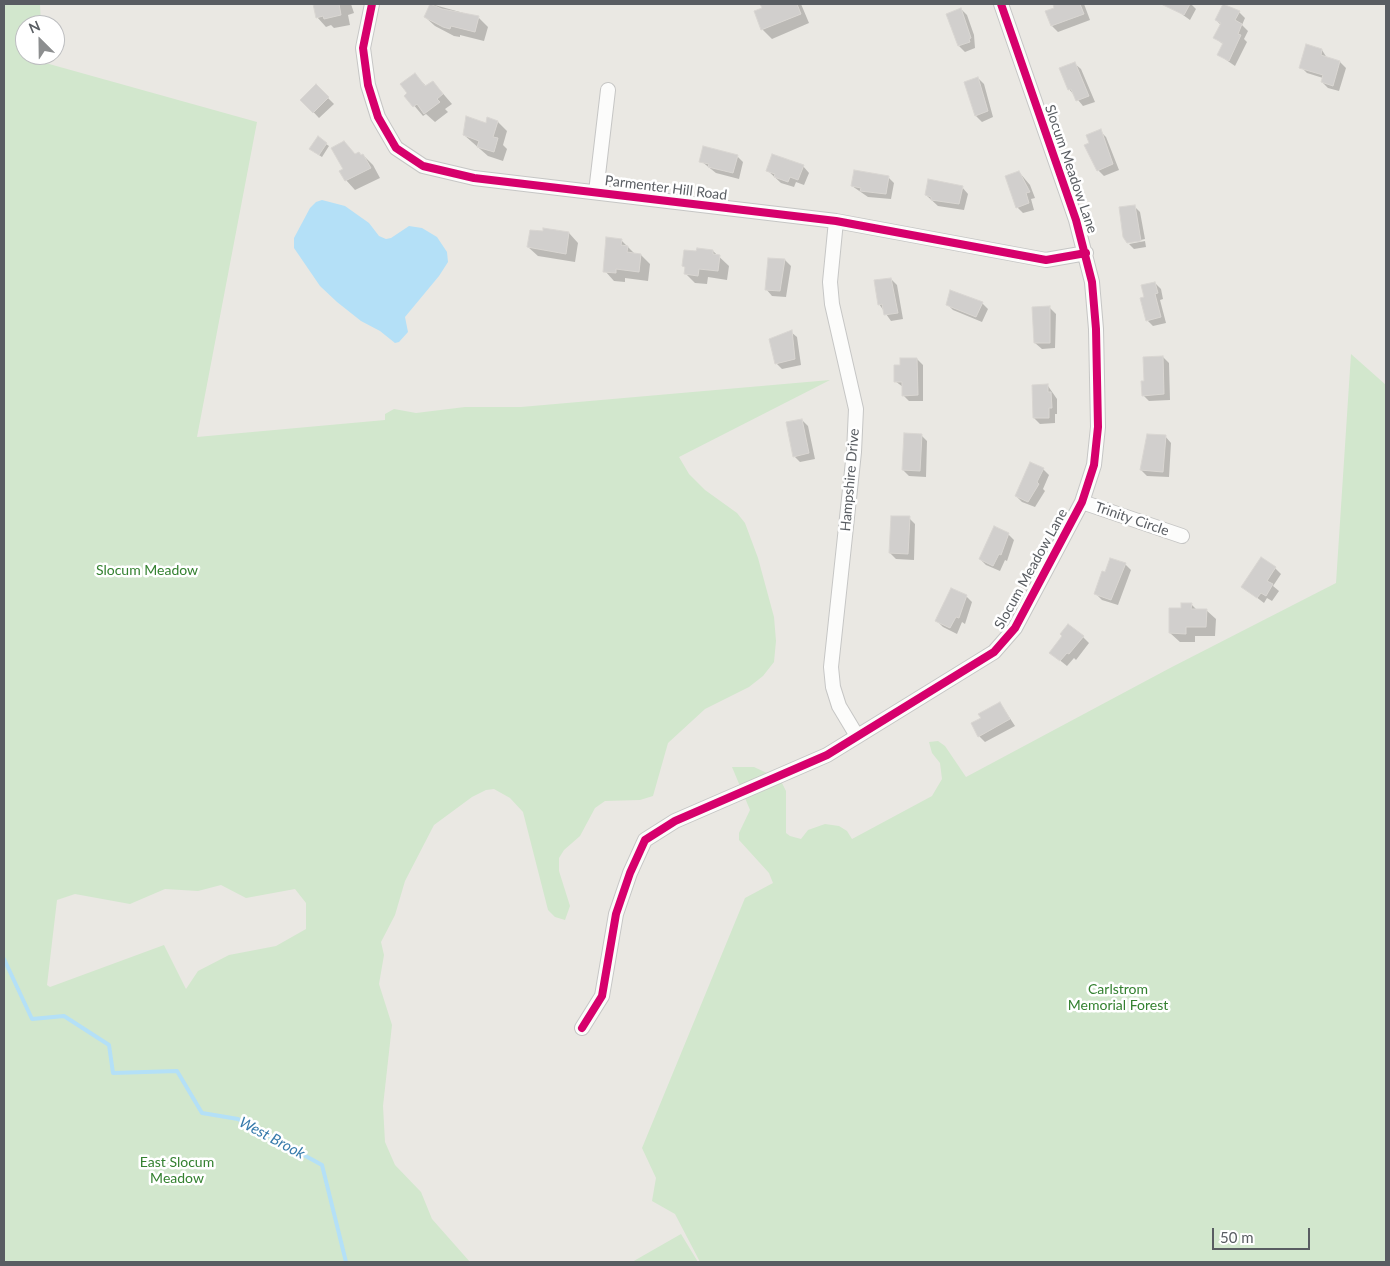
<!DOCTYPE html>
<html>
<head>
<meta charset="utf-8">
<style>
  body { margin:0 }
  #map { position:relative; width:1390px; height:1266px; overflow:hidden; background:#eae8e3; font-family:Lato,sans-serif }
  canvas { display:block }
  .frame { position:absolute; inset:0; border:5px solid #595d62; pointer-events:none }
  .north { position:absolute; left:15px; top:15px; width:50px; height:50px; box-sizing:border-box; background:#fff; border:1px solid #bdbec0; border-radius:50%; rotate:337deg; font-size:14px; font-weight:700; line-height:20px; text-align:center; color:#595d62 }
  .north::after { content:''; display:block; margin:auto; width:18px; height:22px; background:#8c8e8f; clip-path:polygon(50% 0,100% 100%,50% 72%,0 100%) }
  .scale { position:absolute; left:1212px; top:1228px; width:98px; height:22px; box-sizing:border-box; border:2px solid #595d62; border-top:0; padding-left:6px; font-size:15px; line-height:18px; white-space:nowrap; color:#595d62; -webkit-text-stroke:4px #fff; paint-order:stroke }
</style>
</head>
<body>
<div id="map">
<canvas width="1390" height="1266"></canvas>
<div class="frame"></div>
<div class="north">N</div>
<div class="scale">50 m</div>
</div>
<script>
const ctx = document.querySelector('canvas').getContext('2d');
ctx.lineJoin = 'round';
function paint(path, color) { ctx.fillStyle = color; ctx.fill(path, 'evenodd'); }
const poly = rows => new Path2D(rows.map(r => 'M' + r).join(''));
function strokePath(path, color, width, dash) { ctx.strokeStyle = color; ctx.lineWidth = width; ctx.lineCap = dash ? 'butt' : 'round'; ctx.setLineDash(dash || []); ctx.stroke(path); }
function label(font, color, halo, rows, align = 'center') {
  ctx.font = font + ' Lato,sans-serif'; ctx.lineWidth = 5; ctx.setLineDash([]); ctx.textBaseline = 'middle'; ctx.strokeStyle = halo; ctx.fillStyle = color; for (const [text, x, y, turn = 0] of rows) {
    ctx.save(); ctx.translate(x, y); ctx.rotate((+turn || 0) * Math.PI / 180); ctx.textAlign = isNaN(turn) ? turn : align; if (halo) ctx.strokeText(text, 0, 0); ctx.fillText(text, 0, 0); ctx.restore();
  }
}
const green = poly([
  [4,4,40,4,41,25,25,25,25,55,42,55,42,62,257,122,197,437,385,420,385,414,394,409,416,413,465,407,521,407,830,380,679,457,689,474,705,490,737,513,745,523,758,558,774,617,776,641,774,662,763,676,749,687,705,709,668,743,653,796,640,800,605,801,595,808,580,836,564,850,559,858,559,871,570,906,565,920,555,917,548,910,523,812,510,798,494,789,486,790,472,797,434,825,405,881,395,915,381,942,384,955,379,984,392,1025,383,1106,385,1142,395,1165,421,1192,432,1219,470,1262,4,1262],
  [221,885,246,898,295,889,306,903,306,929,276,946,229,955,198,971,186,989,164,945,50,987,47,985,57,900,75,894,130,904,165,889,198,891],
  [1351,354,1386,385,1386,1262,700,1262,675,1214,652,1201,656,1178,642,1148,745,898,773,883,769,873,739,840,739,833,750,810,732,767,754,767,780,779,786,791,786,833,790,836,801,839,808,830,825,824,839,826,847,831,852,839,932,796,942,779,940,763,932,753,929,742,938,741,945,746,966,777,1170,668,1336,583],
  [681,1234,698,1262,632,1262]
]);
const water = poly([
  [322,200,345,206,369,223,379,236,386,239,391,238,409,226,422,228,437,237,447,252,448,262,439,276,405,317,408,332,399,342,395,343,380,331,361,321,337,302,320,286,294,248,294,238,310,208,316,202]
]);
const shadow = poly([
  [314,4,351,4,354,13,348,15,350,25,334,28,331,25,326,27,317,17],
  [431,4,478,17,488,27,484,41,460,35,460,37,454,36,435,26,425,17],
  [772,4,801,4,809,23,772,39,762,29,755,12],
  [1054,4,1084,4,1090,20,1058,32,1052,26,1056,8],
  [1179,4,1191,4,1196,9,1190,20,1176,10],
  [961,9,967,15,974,35,975,48,965,52,959,46],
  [1239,12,1245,18,1242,25,1248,31,1244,39,1247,42,1235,66,1219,55,1224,45,1215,38,1221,25,1216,20],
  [1322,50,1327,58,1340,62,1346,68,1339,91,1328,88,1322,82,1323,78,1307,73,1301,67],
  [1074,63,1081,69,1095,102,1083,106,1069,89],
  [415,75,427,87,433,82,452,104,445,109,448,112,435,122,426,114,423,116,406,96],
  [978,78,984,84,993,117,982,122,976,116,966,83],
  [316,86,334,104,319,118,302,100],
  [498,122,507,131,503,145,507,149,503,161,488,156,464,135],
  [1100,131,1106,137,1119,170,1104,176,1098,170,1091,144],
  [326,144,329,146,322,157,314,152],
  [356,155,363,155,373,165,380,178,355,190,346,180],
  [737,156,743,162,739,179,716,173,701,161],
  [803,166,809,173,804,185,796,182,794,187,781,183,767,170],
  [1019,172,1030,185,1035,198,1031,199,1034,210,1023,213,1017,207],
  [888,177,894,183,891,199,868,197,852,186],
  [962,187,968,194,964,210,938,206,926,195],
  [1134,206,1140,212,1145,239,1128,243],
  [569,233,578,243,575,262,538,256,528,247],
  [621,240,635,254,641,255,650,264,648,281,625,278,625,282,614,281,605,271],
  [1145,241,1146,247,1134,249,1129,244],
  [713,251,729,266,727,280,708,277,707,284,695,283,685,273,686,268,683,266],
  [785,260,791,266,786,297,772,296,766,289],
  [891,279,897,285,903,319,891,321,879,304],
  [1155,283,1161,289,1163,299,1160,300,1166,323,1153,326,1147,320,1145,298],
  [982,303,988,309,982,322,953,310,947,304],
  [1050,308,1056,314,1055,348,1042,349,1035,343],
  [791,332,797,337,801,365,782,369,776,363],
  [1163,357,1169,363,1170,400,1149,401,1143,395,1146,382],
  [917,359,923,365,923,401,909,401,903,395,903,387,895,381,902,366],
  [1048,386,1057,399,1057,414,1055,414,1055,423,1040,424,1034,418],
  [802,420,808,426,815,459,800,462,794,456],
  [921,435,927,441,926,477,909,476,903,470],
  [1165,436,1171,443,1169,477,1147,476,1141,470],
  [1043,469,1049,475,1043,489,1045,491,1035,507,1022,502,1016,496],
  [909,518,915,524,914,560,896,559,890,553],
  [1008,534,1014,540,1007,561,1005,560,1000,571,986,565,980,559],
  [1125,564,1131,570,1118,605,1102,600,1096,594,1106,573],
  [1275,568,1281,574,1273,586,1279,591,1272,601,1267,598,1264,603,1243,587],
  [966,596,972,602,965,624,962,622,957,634,943,627,937,621],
  [1191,604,1197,610,1206,610,1216,619,1215,636,1195,636,1195,642,1180,642,1170,633,1183,609],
  [1083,637,1089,643,1076,660,1074,658,1067,666,1057,658],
  [1000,703,1015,726,985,742,979,736,982,718]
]);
const stream = poly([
  [4,959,32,1019,64,1016,109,1045,113,1073,177,1071,202,1113,238,1119,322,1165,346,1262]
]);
const building = poly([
  [313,4,339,4,341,15,324,19,323,16,316,18,313,4],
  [430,4,442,9,479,16,475,32,451,26,450,29,443,27,424,17,430,4],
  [760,4,797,4,801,14,761,30,754,11,762,8,760,4],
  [1053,4,1080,4,1084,14,1051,26,1045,11,1054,8,1053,4],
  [1161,4,1190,4,1184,15,1161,4],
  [1223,4,1240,11,1235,20,1242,24,1238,34,1241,35,1229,61,1217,55,1223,43,1213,38,1221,23,1215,20,1223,4],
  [961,8,971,38,969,39,970,42,958,46,946,14,961,8],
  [1306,44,1322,49,1321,55,1340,61,1333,86,1321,82,1323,75,1299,68,1306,44],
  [1075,62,1089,96,1076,101,1071,89,1068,90,1059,68,1075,62],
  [415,73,425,86,433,81,443,94,437,99,440,102,424,114,417,104,413,107,404,96,407,93,400,84,415,73],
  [978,77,988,111,975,116,964,82,978,77],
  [316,84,329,97,313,113,300,100,316,84],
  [466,116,486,123,487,117,498,121,493,137,498,138,494,152,477,147,479,141,463,135,466,116],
  [1101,129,1113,164,1097,171,1084,145,1089,143,1086,135,1101,129],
  [318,136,327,143,319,155,309,149,318,136],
  [344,141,355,154,359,152,361,155,363,154,371,168,345,181,339,171,343,169,331,148,344,141],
  [703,146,738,155,733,173,708,167,709,164,699,162,703,146],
  [772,154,804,165,798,180,790,177,788,182,774,177,775,174,766,171,772,154],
  [854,170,889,176,886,194,860,191,861,188,851,186,854,170],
  [1019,171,1030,192,1026,193,1029,203,1016,208,1005,176,1019,171],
  [928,179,963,186,959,204,931,200,931,197,925,195,928,179],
  [1135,205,1141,241,1127,243,1123,237,1119,207,1135,205],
  [543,228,569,232,566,254,527,247,530,230,543,231,543,228],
  [606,237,622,239,621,245,628,246,627,252,641,254,639,272,616,269,616,273,603,272,606,237],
  [697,248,713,250,713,254,720,255,718,271,699,269,698,276,684,274,685,267,682,266,684,250,696,251,697,248],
  [768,258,785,259,780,291,765,290,768,258],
  [891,278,898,313,884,315,882,304,878,305,874,280,891,278],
  [1155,282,1158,293,1155,294,1161,317,1146,321,1140,298,1144,297,1141,285,1155,282],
  [950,290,983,302,976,317,946,305,950,290],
  [1050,306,1050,343,1034,343,1032,307,1050,306],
  [792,330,795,359,775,364,769,339,792,330],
  [1163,356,1164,394,1142,396,1141,381,1144,381,1143,357,1163,356],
  [900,358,917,358,918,395,902,396,902,382,894,382,894,365,900,365,900,358],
  [1048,384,1048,392,1051,392,1052,408,1049,408,1049,418,1033,418,1032,385,1048,384],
  [802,419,809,453,793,457,786,422,802,419],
  [904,433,922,434,920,471,902,470,904,433],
  [1147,434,1166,435,1163,472,1140,470,1147,434],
  [1030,462,1044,468,1037,482,1039,484,1028,502,1015,496,1030,462],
  [891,516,910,516,908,554,889,553,891,516],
  [994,526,1009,533,1001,555,999,554,993,566,979,559,994,526],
  [1261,557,1276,567,1267,581,1273,584,1266,596,1261,593,1257,598,1241,587,1261,557],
  [1110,558,1126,563,1111,600,1094,594,1102,571,1105,572,1110,558],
  [951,588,967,595,959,618,956,617,950,628,935,621,951,588],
  [1181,603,1192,603,1191,609,1207,609,1206,627,1186,627,1186,634,1169,633,1169,608,1181,608,1181,603],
  [1068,624,1084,636,1069,654,1067,653,1060,661,1049,653,1062,636,1060,634,1068,624],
  [1000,702,1010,719,978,737,971,723,981,718,978,714,1000,702]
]);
const minor = poly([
  [372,4,363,48,368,85,378,117,396,148,423,166,474,178,836,221,1046,260,1086,253],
  [596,192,608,90],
  [836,221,830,282,832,304,856,409,854,452,831,667,833,687,839,706,857,736],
  [1082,502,1182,536],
  [582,1028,602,996,616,914,630,873,645,840,675,821,827,755,994,652,1015,628,1082,502,1094,465,1098,427,1096,329,1092,282,1076,220,1001,4]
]);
const cycleway = poly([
  [372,4,363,48,368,85,378,117,396,148,423,166,474,178,836,221,1046,260,1086,253],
  [582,1028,602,996,616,914,630,873,645,840,675,821,827,755,994,652,1015,628,1082,502,1094,465,1098,427,1096,329,1092,282,1076,220,1001,4]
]);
const streetNames = [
  ["Slocum Meadow Lane",1071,169,71],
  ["Parmenter Hill Road",666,188,7],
  ["Hampshire Drive",850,480,-85],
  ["Trinity Circle",1132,519,19],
  ["Slocum Meadow Lane",1031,569,-61]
];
const parkNames = [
  ["Slocum Meadow",147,570],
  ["Carlstrom",1118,989],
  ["Memorial Forest",1118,1005],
  ["East Slocum",177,1162],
  ["Meadow",177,1178]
];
const waterNames = [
  ["West Brook",272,1138,28]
];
paint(green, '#d2e7cd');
paint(water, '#b4e0f7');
paint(shadow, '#0003');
strokePath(stream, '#b4e0f7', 4);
paint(building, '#d1cfcd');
strokePath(building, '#d9d6d2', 1);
strokePath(minor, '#c6c6c5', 16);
strokePath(minor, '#fcfcfb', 14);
strokePath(cycleway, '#d6006c', 8);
label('14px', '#595d62', '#fff', streetNames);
label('14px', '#348130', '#fff', parkNames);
label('italic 15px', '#367aab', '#fff', waterNames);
</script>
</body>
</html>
